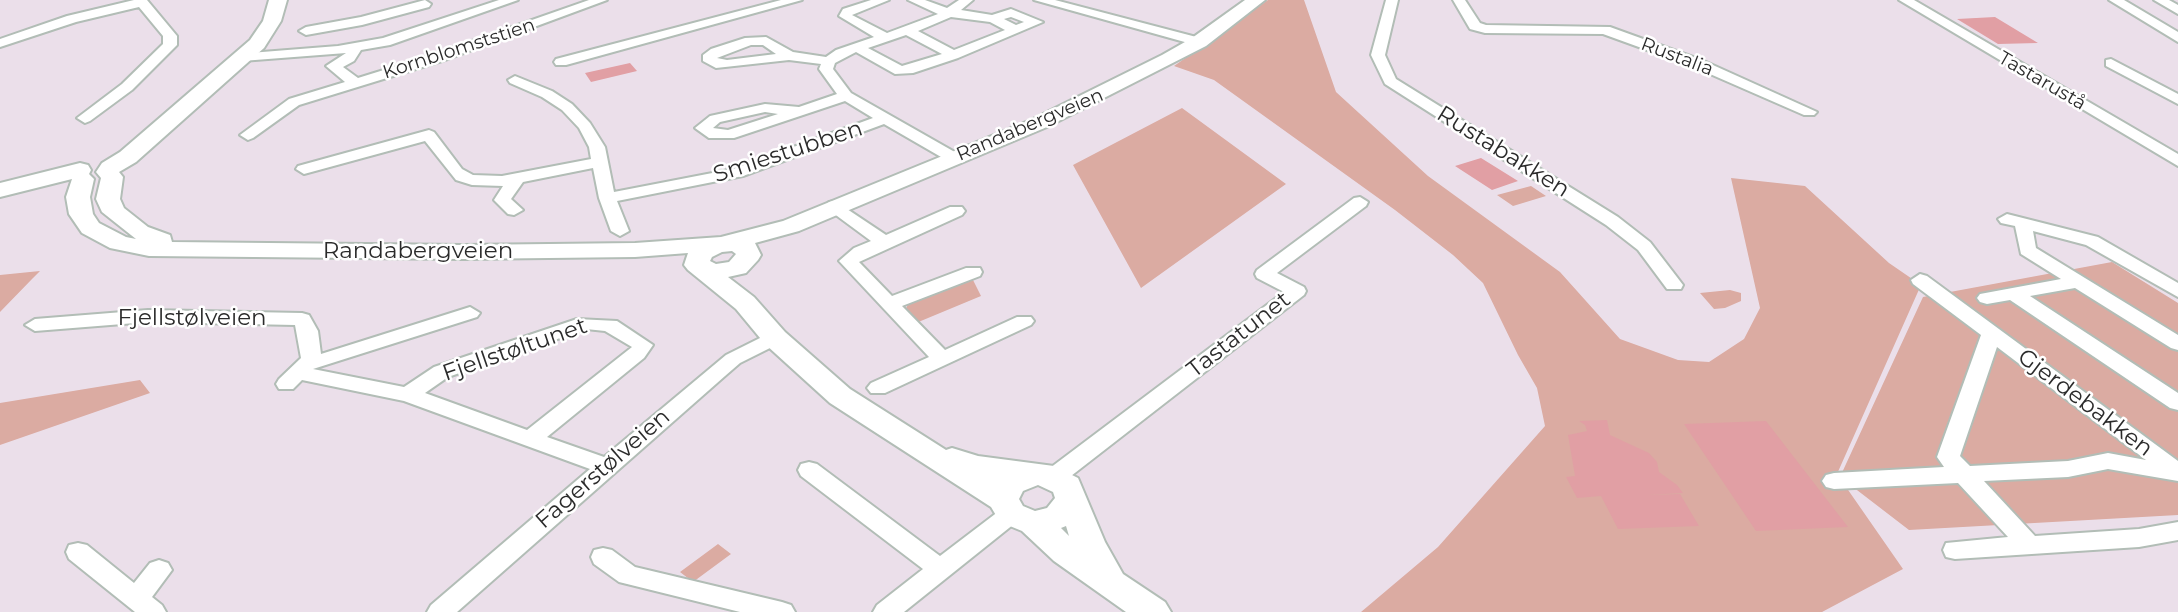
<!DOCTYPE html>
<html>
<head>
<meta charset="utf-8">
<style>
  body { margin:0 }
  canvas { display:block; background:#ebdfea }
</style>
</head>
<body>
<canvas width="2178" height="612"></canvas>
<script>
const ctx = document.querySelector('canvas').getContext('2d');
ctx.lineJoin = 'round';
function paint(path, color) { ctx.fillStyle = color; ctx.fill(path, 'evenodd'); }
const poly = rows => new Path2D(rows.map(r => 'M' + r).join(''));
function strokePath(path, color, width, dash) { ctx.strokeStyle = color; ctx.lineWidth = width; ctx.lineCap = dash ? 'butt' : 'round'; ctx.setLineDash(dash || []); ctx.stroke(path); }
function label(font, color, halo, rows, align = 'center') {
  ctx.font = font + ' Montserrat,sans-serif'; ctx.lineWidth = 5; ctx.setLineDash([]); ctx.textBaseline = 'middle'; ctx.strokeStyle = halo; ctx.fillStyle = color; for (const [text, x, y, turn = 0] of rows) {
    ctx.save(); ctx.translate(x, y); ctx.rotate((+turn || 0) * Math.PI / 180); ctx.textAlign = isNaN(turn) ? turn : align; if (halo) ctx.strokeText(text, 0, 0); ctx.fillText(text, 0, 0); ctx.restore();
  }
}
const green = poly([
  [1268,0,1304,0,1336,92,1428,176,1560,272,1620,339,1678,360,1709,362,1744,339,1760,308,1731,178,1805,186,1889,263,1921,285,1837,474,1903,569,1822,612,1361,612,1438,547,1545,426,1537,388,1518,355,1483,283,1453,255,1395,210,1214,80,1174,66],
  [1182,108,1286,184,1141,288,1073,165],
  [1531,186,1546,196,1513,206,1497,195],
  [2112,262,2178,303,2178,515,1909,530,1840,477,1923,297],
  [40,271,33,278,0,312,0,275],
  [972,278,981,296,916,323,905,310,910,301],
  [1730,290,1741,293,1741,301,1725,308,1714,309,1700,293],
  [140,380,150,393,0,445,0,403],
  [718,544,731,554,693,582,680,572]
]);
const pitch = poly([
  [1995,17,2038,43,1998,44,1957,19],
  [630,63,637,71,591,82,585,73],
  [1481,158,1518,181,1492,190,1455,166],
  [1607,420,1610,435,1649,453,1657,462,1659,472,1677,485,1683,493,1646,495,1680,494,1699,526,1618,529,1601,496,1577,498,1566,477,1575,476,1568,435,1587,431,1585,425,1579,421],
  [1766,421,1848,527,1756,531,1684,424]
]);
const street = poly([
  [134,0,147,0,177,36,177,45,132,90,90,121,85,123,77,118,122,84,163,44,163,36,139,7,76,22,0,47,0,39,67,16,134,0],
  [425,0,431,4,429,7,362,25,306,35,299,31,306,27,361,17,425,0],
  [499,0,518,0,390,45,361,50,354,61,343,67,358,78,432,55,589,0,607,0,442,61,299,105,253,138,248,140,240,135,289,99,345,82,326,66,346,53,242,61,235,57,237,54,338,46,383,38,499,0],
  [781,0,802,0,566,65,556,65,554,62,556,59,781,0],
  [871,0,889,0,852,15,887,33,938,14,908,0,925,0,947,8,959,0,973,0,961,10,992,15,1011,9,1043,22,958,58,913,73,895,74,856,52,835,63,833,69,851,93,960,155,962,158,960,161,948,161,884,124,743,176,617,201,629,231,620,236,611,231,599,198,593,168,523,182,511,199,523,210,514,215,508,214,494,200,503,186,472,185,456,180,425,141,304,174,296,169,298,166,429,130,434,132,462,169,473,175,502,176,591,159,589,147,579,128,562,110,542,97,510,83,508,80,515,76,552,91,572,104,590,123,605,147,614,192,733,169,873,118,845,101,734,138,709,138,695,128,710,116,765,104,799,107,837,94,819,69,821,64,789,60,716,68,703,61,703,55,711,49,745,38,766,37,793,52,826,57,836,50,874,37,839,16,843,9,871,0],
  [951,17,990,22,1005,30,954,50,918,31,951,17],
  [1011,17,1024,22,1016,25,1004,19,1011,17],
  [906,35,942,54,902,66,868,48,906,35],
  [751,45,763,45,776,54,727,60,717,58,751,45],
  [765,112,778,114,728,130,713,128,720,122,765,112],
  [1034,0,1055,0,1204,39,1206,42,1199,46,1034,0],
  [1386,0,1398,0,1385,55,1396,79,1618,217,1650,242,1683,285,1681,289,1667,289,1638,250,1606,225,1385,84,1371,55,1386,0],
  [1453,0,1465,0,1480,23,1486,25,1610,27,1704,61,1817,112,1814,115,1804,115,1694,67,1603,34,1485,33,1470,29,1453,0],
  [1899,0,1914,0,2178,154,2178,166,1899,0],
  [2109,0,2124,0,2178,32,2178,42,2109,0],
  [2154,0,2169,0,2178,5,2178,14,2154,0],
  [2111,59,2178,94,2178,104,2106,66,2106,60,2111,59],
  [1360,197,1368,202,1366,206,1277,273,1304,287,1306,291,1304,295,1062,483,1054,485,1046,483,1043,477,1046,471,1284,292,1257,278,1255,274,1257,270,1354,198,1360,197],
  [835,201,886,235,950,207,962,207,965,211,962,215,859,262,892,296,966,268,980,268,982,272,980,276,902,306,945,350,1017,317,1031,317,1034,321,1031,325,885,393,871,393,867,388,871,383,929,357,839,261,854,248,871,241,829,210,826,206,829,202,835,201],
  [2007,214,2098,237,2178,283,2178,297,2086,245,2033,231,2036,248,2178,335,2178,350,2171,348,2075,288,2030,296,2178,393,2178,410,2170,408,2010,300,1987,304,1980,302,1977,298,1980,294,2061,279,2021,254,2015,226,2001,223,1998,219,2007,214],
  [1920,274,1927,276,2178,461,2178,481,2108,469,2068,477,1984,481,2035,536,2139,529,2178,522,2178,540,2139,547,1955,559,1946,557,1943,550,1946,543,2008,537,1958,483,1834,489,1826,487,1822,481,1826,475,1834,473,1944,467,1937,457,1981,335,1913,284,1911,280,1920,274],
  [1997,347,2146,460,2108,453,2068,461,1970,466,1960,456,1997,347],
  [470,307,480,313,477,317,313,369,404,387,434,367,577,319,617,321,653,345,644,358,547,437,604,457,726,355,768,334,782,334,785,338,782,342,740,363,725,376,457,612,427,612,431,605,590,469,404,401,302,380,293,389,279,389,276,384,279,379,301,358,295,325,148,322,35,331,25,325,35,319,148,310,302,313,309,315,318,331,321,354,470,307],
  [586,329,605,331,632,347,527,430,425,393,448,377,586,329],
  [809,462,817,464,940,556,1003,508,1011,505,1019,508,1023,514,1019,520,904,612,873,612,877,605,923,569,801,476,798,470,801,464,809,462],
  [78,543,87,545,134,583,150,563,159,560,168,563,172,570,152,597,162,605,166,612,135,612,69,559,66,552,69,545,78,543],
  [603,548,612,550,635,567,782,602,791,605,795,612,740,612,619,582,594,564,591,557,594,550,603,548]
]);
const secondary = poly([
  [269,0,287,0,281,21,264,48,136,162,119,172,123,177,120,199,124,208,148,227,170,235,172,242,463,245,635,243,721,237,783,221,1033,119,1162,55,1192,38,1245,0,1265,0,1206,46,1047,127,799,231,755,243,761,255,758,260,746,273,728,277,754,297,785,332,850,389,946,450,952,448,978,456,1054,466,1078,478,1105,542,1123,574,1165,602,1171,612,1126,612,1054,561,1022,531,1000,522,991,507,830,403,765,344,736,309,688,270,684,265,688,253,635,257,463,259,149,256,110,248,82,233,69,214,66,197,72,179,0,197,0,183,80,163,88,165,91,170,89,174,94,179,90,197,93,214,99,223,126,237,136,239,102,212,96,199,101,178,96,172,102,163,120,152,250,40,263,21,269,0],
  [722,252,732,251,736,254,729,262,716,264,710,261,712,257,722,252],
  [1038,485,1053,492,1055,498,1047,508,1035,511,1023,506,1019,499,1023,491,1038,485],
  [1066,526,1069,536,1061,528,1066,526]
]);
const farStreetnames = [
  ["Kornblomststien",459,49,-18],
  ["Rustalia",1677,57,21],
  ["Tastarustå",2042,81,30],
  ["Randabergveien",1030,125,-23]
];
const streetNames = [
  ["Smiestubben",788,152,-18],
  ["Rustabakken",1503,152,32],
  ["Randabergveien",418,251],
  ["Fjellstølveien",192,318],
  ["Tastatunet",1239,335,-38],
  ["Fjellstøltunet",515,350,-19],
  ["Gjerdebakken",2085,403,37],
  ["Fagerstølveien",603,469,-41]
];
paint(green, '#dbaba2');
paint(pitch, '#e19fa4');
strokePath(street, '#b2bdb6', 4);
strokePath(secondary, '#b2bdb6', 4);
paint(street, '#fff');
paint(secondary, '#fff');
label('19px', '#2b2b2b', '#fff', farStreetnames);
label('23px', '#2b2b2b', '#fff', streetNames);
</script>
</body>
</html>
